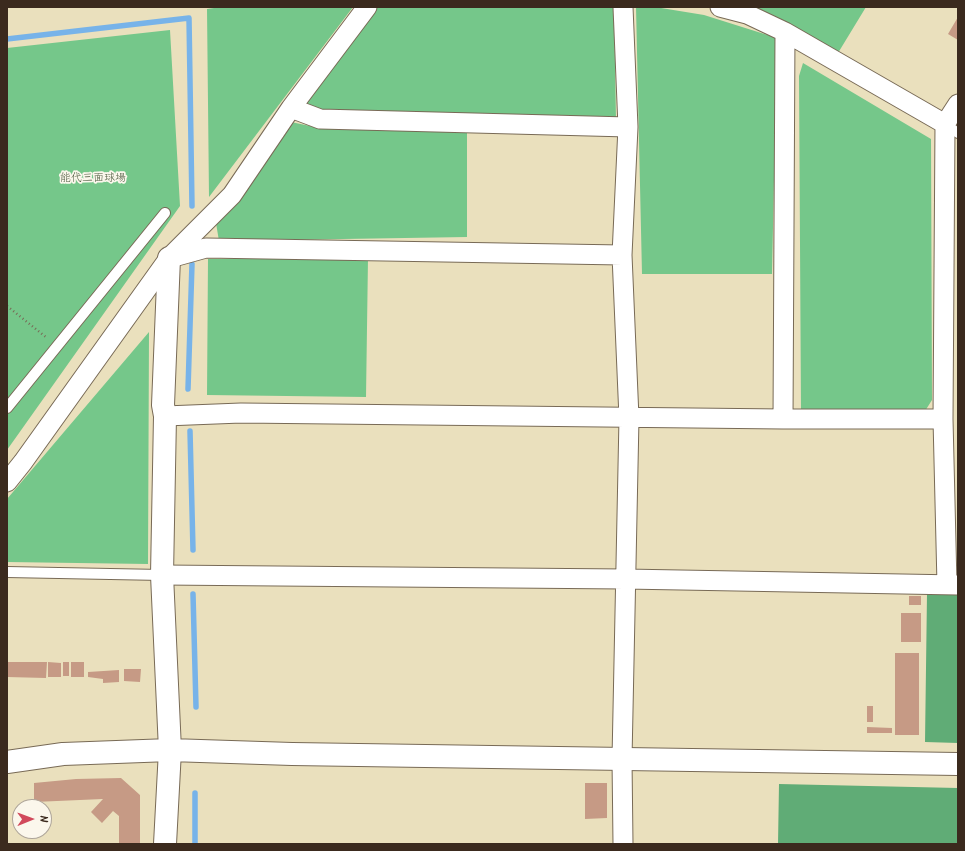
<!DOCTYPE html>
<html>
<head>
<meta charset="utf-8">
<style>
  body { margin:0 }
  #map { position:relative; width:965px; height:851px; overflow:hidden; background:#eae0bd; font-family:Kalam,sans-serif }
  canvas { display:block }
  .frame { position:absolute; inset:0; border:8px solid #3b2a1e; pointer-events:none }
  .north { position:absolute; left:12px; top:799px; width:40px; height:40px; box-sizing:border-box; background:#fbf7ec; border:1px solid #aea59a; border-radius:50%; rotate:89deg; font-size:11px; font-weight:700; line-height:16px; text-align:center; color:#3b2a1e }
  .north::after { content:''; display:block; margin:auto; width:14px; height:18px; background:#d1495b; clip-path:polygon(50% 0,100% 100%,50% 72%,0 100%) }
</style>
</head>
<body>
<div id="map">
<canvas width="965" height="851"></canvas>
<div class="frame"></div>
<div class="north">N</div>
</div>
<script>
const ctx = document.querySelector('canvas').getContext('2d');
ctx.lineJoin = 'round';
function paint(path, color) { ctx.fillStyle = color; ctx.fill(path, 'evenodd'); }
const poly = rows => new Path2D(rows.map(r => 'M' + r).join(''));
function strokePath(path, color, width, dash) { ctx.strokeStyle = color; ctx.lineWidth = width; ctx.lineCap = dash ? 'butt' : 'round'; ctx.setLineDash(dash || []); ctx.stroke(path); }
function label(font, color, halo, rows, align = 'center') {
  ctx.font = font + ' Kalam,"Klee One",sans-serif'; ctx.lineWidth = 3.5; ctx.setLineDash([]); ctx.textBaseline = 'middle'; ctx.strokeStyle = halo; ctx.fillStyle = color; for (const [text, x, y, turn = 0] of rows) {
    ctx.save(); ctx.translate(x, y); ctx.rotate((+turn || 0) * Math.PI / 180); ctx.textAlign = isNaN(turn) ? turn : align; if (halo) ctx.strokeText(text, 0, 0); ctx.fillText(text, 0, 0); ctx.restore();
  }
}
const green = poly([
  [221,7,353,7,209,197,207,9],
  [377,7,614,7,616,120,326,114,305,105],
  [636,7,655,7,704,15,777,38,772,274,642,274],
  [751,7,866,7,838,53],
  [170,30,180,206,7,450,7,48],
  [803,63,931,139,932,400,920,419,801,412,799,76],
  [291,122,324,129,467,131,467,237,219,241,216,223],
  [368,258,366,397,207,395,208,259],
  [149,332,148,564,7,562,7,499]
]);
const forest = poly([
  [927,594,958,594,958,743,925,742],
  [779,784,958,788,958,844,778,844]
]);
const stream = poly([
  [7,39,189,18,192,206],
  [188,389,192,264],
  [190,431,193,550],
  [193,594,196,707],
  [195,793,195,844]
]);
const building = poly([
  [958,17,958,40,948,34],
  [909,596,921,596,921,605,909,605],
  [901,613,921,613,921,642,901,642],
  [895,653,919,653,919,735,895,735],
  [7,662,47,662,46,678,7,677],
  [48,662,61,663,61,677,48,677],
  [63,662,69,662,69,676,63,676],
  [71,662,84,662,84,677,71,677],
  [124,669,141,669,140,682,124,681],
  [119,670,119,682,103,683,103,679,88,677,88,672],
  [867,706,873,706,873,722,867,722],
  [867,727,892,728,892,733,867,733],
  [121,778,140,795,140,844,119,844,119,816,113,811,102,823,91,812,103,799,34,802,34,783,76,779],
  [585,783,607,783,607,818,585,819]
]);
const path = poly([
  [7,306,47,338]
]);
const service = poly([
  [945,124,958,133],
  [7,408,165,213],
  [7,572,162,575]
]);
const minor = poly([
  [623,7,628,127,622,255,629,418,622,759,623,844],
  [720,7,747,14,785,32,945,124],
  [291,108,320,119,628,127],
  [170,258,206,248,622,255],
  [165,416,241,413,783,419,943,419],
  [783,419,785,32],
  [7,482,23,462,169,258,232,195,291,108,367,7],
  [162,575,625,579,958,585],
  [947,585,943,419,945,124,958,104]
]);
const tertiary = poly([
  [7,762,63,754,170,750,292,754,958,764],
  [165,844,170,750,162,575,165,416,163,405,169,258]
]);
const parkNames = [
  ["能代三面球場",93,179]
];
paint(green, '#75c78a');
paint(forest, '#60ac76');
strokePath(stream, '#77b3e9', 5.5);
paint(building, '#c69a85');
strokePath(service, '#786a56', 12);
strokePath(minor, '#786a56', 21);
strokePath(tertiary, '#786a56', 24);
strokePath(path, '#786a56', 2.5, [1, 3]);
strokePath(service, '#fff', 10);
strokePath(minor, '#fff', 19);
strokePath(tertiary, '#fff', 22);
label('11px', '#4c593e', '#fbf7ec', parkNames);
</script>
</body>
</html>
